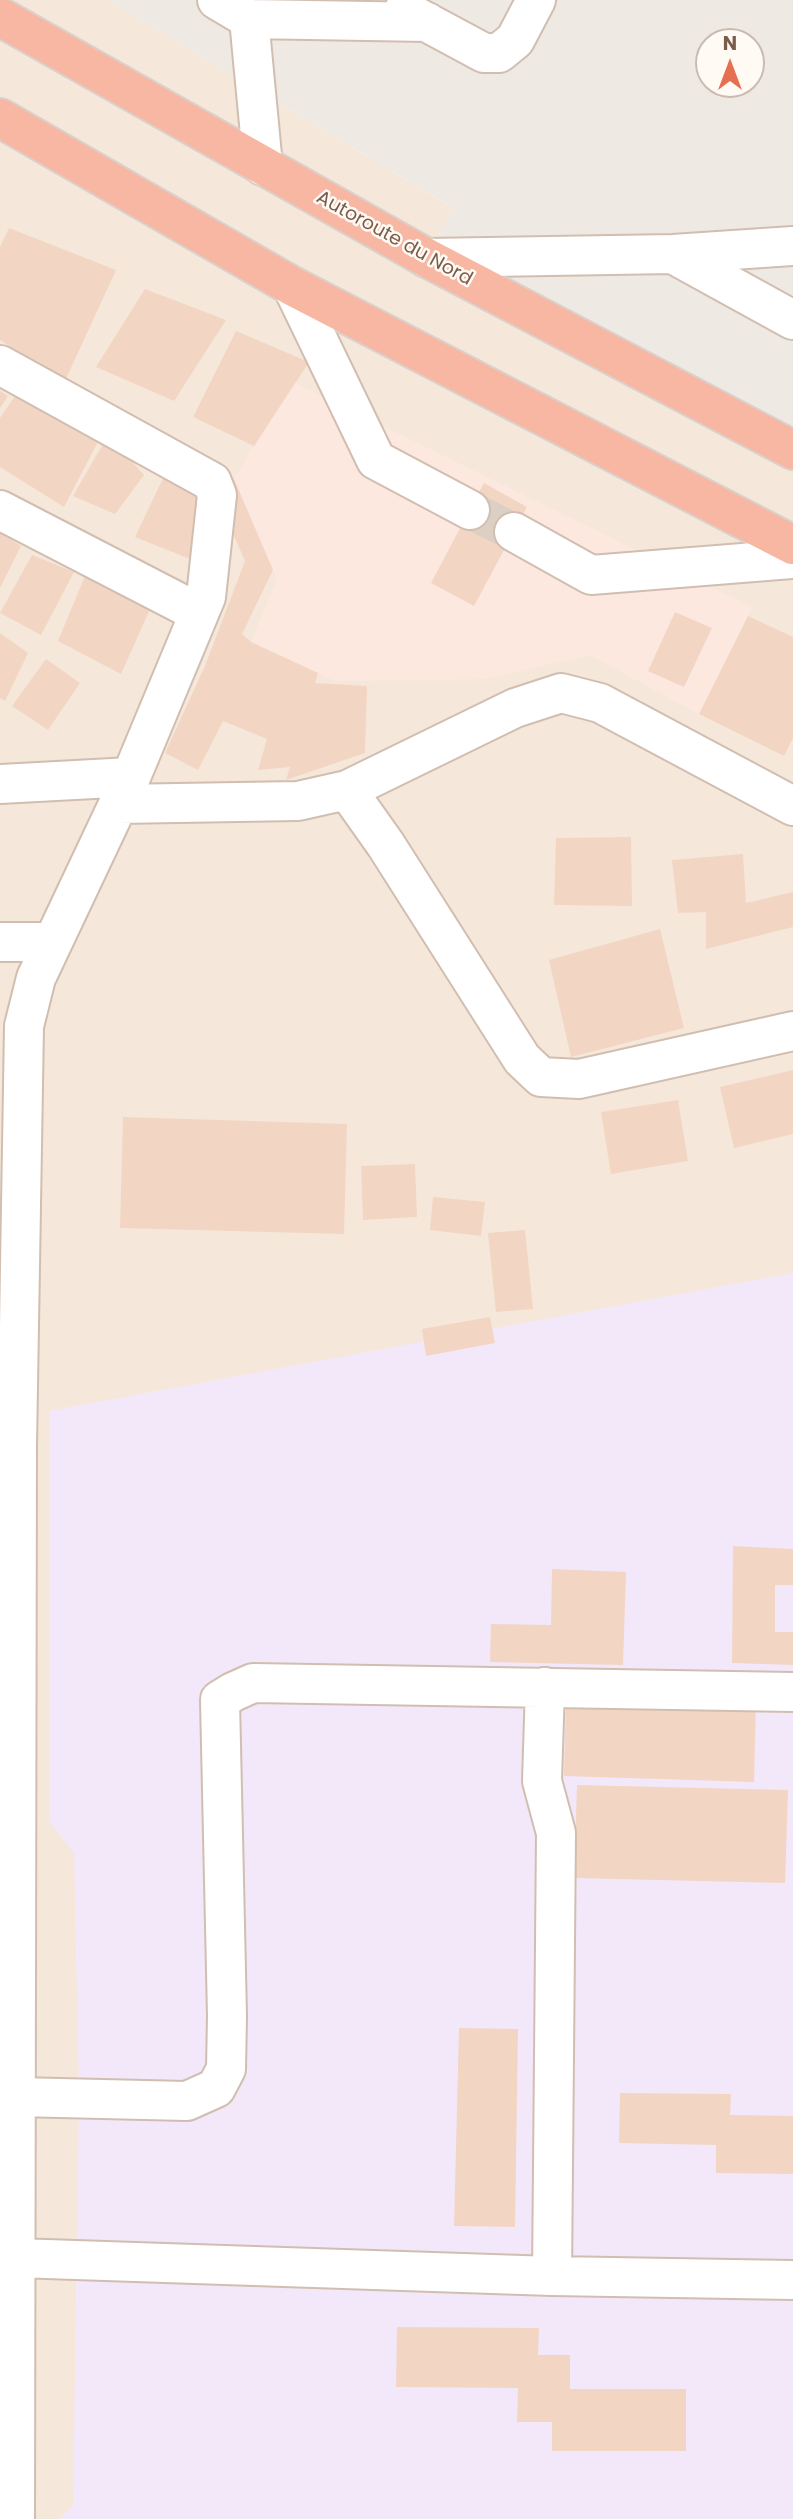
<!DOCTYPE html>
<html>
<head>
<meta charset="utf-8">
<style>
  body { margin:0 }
  #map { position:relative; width:793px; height:2519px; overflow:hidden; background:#fdf6ec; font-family:Poppins,sans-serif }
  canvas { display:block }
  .north { position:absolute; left:695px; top:28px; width:70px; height:70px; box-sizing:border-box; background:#fffaf3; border:2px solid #cabbb1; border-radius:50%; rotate:0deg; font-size:19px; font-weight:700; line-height:28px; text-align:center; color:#7a5c4d }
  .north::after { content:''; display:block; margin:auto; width:24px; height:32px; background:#e76f51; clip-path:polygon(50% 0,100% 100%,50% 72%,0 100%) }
</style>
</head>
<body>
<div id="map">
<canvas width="793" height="2519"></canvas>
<div class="north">N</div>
</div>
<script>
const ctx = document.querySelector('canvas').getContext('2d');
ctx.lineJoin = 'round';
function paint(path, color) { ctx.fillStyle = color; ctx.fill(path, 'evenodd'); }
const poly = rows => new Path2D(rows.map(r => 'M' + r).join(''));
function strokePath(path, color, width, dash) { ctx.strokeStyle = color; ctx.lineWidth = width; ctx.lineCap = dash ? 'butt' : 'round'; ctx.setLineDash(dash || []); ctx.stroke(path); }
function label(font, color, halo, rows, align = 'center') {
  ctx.font = font + ' Poppins,sans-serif'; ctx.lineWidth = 5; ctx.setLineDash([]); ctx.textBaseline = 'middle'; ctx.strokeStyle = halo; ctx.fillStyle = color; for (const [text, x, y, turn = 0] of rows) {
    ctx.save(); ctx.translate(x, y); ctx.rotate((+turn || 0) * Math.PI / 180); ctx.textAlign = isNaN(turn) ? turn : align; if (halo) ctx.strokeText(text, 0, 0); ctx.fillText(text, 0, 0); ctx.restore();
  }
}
const residential = poly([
  [0,0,108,0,453,208,427,258,793,450,793,2519,0,2519]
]);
const commercial = poly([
  [293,382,752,607,699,714,590,655,484,679,335,681,251,642,277,579,234,479]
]);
const industrial = poly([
  [108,0,793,0,793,450,427,258,453,208],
  [709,42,751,42,751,84,709,84]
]);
const education = poly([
  [793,1273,793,2519,60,2519,73,2505,79,2096,74,1853,49,1821,49,1411]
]);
const building = poly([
  [9,228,116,270,65,381,0,340,0,247],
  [145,289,226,320,174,401,96,367],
  [236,331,309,362,254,446,193,417],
  [0,391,8,396,0,408],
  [17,393,103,432,64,507,0,467,0,418],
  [108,435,144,475,115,514,73,496],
  [167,470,215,501,190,559,135,537],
  [234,479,273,570,242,634,251,642,318,673,315,683,367,686,365,753,286,780,290,767,258,770,267,739,223,721,198,770,165,753,205,666,245,561,221,506],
  [484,483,527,507,474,606,431,583],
  [0,533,21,546,0,588],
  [32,555,74,572,41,635,0,613],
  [85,576,150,609,121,674,58,641],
  [675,612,712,628,684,687,648,671],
  [748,616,793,637,793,738,784,756,699,714],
  [0,633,28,653,5,701,0,698],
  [46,659,80,683,48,730,12,706],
  [631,837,632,906,554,905,556,838],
  [743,854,746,903,793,892,793,927,706,949,706,912,678,913,672,860],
  [660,929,684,1028,571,1057,549,960],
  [793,1070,793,1134,734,1148,720,1087],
  [678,1100,688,1161,611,1174,601,1112],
  [123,1117,347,1124,344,1234,120,1228],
  [415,1164,417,1217,363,1220,361,1166],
  [433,1197,485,1202,481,1236,430,1230],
  [525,1230,533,1309,496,1312,488,1233],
  [490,1317,495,1343,426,1356,422,1329],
  [733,1546,793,1549,793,1585,775,1585,775,1632,793,1632,793,1665,732,1663],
  [552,1569,626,1572,623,1665,490,1662,491,1624,551,1625],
  [566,1698,756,1703,754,1782,564,1776],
  [577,1785,788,1790,785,1883,574,1878],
  [459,2028,518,2029,515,2227,454,2226],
  [620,2093,731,2094,730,2115,793,2116,793,2174,716,2173,716,2145,619,2143],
  [397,2327,539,2328,538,2355,570,2355,570,2389,686,2389,686,2451,552,2451,552,2422,517,2422,518,2388,396,2387]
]);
const minorTunnel = poly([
  [470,510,514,532]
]);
const minor = poly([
  [217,0,249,19,427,22],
  [404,10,484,53,499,53,515,40,536,0],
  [249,19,263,166],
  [673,254,793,320],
  [427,258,673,254,793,246],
  [292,286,376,460,470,510],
  [0,365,212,482,217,495,206,597,131,777,36,978,24,1026,17,1445,15,2519],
  [0,510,199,613],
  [514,532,591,575,793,559],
  [0,784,131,777],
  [347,790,386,845,522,1059,541,1077,579,1079,793,1031],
  [118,804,298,801,347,790,515,708,561,693,600,703,793,806],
  [0,942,52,942],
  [545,1687,542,1781,556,1833,552,2276],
  [17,2097,187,2101,216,2088,226,2069,227,2016,220,1700,233,1692,253,1683,793,1692],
  [16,2258,552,2276,793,2280]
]);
const highway = poly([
  [0,17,427,258,793,450],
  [0,118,292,286,793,545]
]);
const streetNames = [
  ["Autoroute du Nord",394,239,29]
];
paint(residential, '#f5e8da');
paint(commercial, '#fde8e0');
paint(industrial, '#efe9e4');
paint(education, '#f3e8fa');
paint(building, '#f3d5c3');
strokePath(minorTunnel, '#dcd0c4', 38, [38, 19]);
strokePath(minor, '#d1beb0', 42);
strokePath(highway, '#dad1cd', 42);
strokePath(minor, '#fff', 38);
strokePath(highway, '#f7b7a3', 38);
label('19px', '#7a5c4d', '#fffaf3', streetNames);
</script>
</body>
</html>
